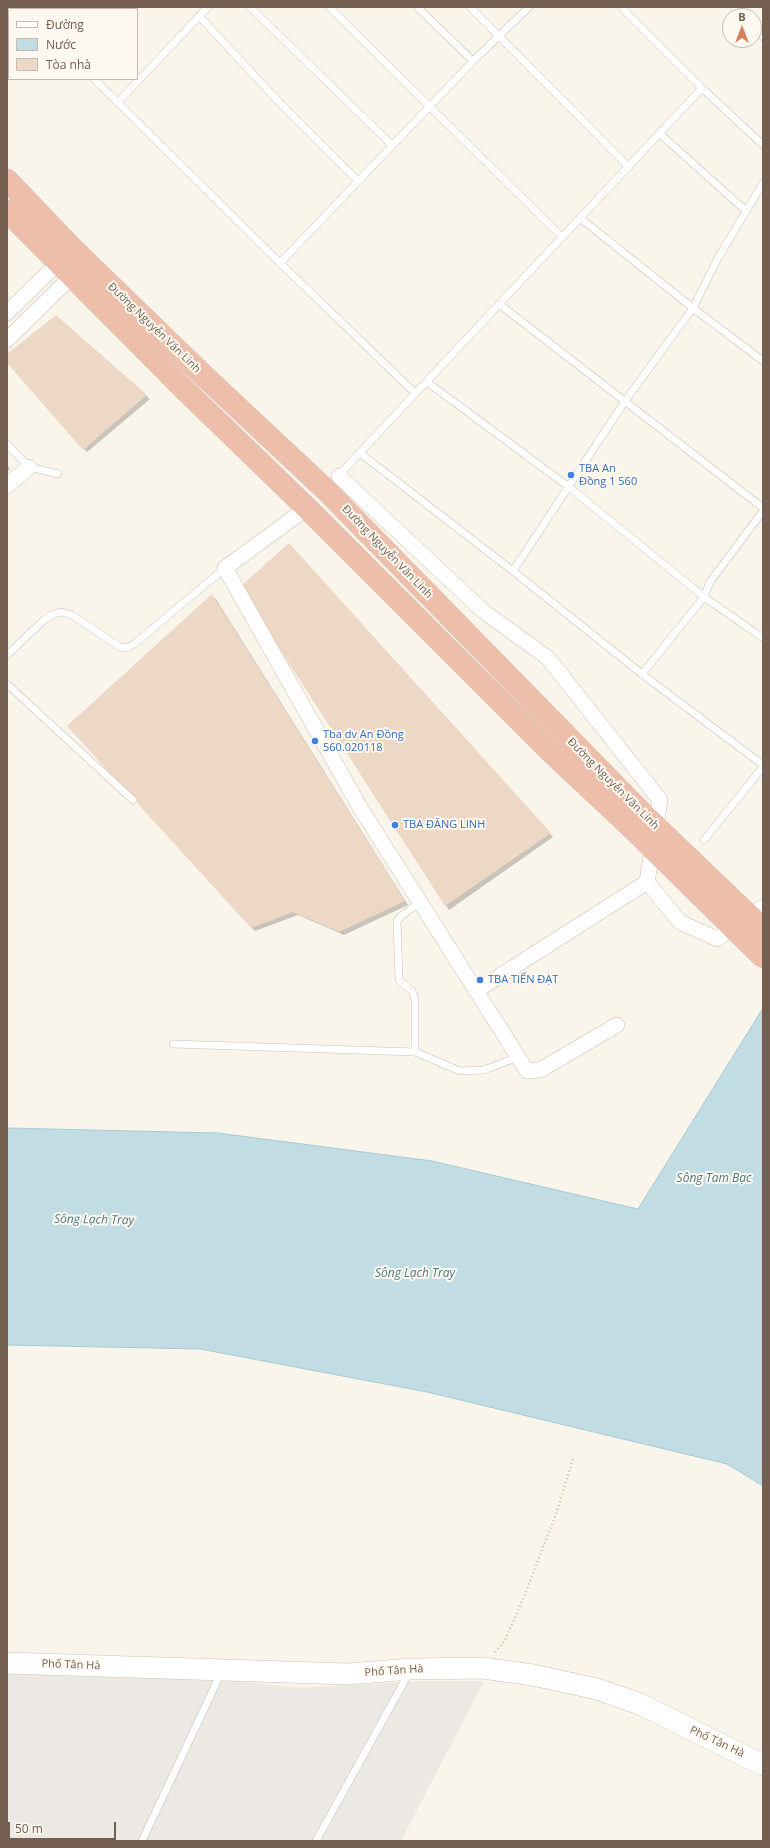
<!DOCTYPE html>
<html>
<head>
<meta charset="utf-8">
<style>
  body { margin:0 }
  #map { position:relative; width:770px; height:1848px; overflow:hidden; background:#faf5eb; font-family:"Open Sans",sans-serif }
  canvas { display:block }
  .frame { position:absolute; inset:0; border:8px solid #735e50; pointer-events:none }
  .legend { position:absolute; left:8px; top:8px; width:130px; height:72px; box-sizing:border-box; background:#fdf9f1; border:1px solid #c6bbb1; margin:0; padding:5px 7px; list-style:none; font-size:12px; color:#735e50 }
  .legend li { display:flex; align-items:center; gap:8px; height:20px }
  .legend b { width:20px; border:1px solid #c6bbb1 }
  .north { position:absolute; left:722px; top:8px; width:40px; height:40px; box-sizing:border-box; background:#fdf9f1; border:1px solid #c6bbb1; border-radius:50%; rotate:0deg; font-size:11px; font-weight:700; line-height:16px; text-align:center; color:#735e50 }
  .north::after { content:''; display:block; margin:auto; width:14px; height:18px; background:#d67f5e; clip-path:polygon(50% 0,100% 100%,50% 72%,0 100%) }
  .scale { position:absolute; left:8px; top:1822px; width:108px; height:18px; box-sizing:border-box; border:2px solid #735e50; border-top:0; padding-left:5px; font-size:12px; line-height:14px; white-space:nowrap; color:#735e50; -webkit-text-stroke:3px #fdf9f1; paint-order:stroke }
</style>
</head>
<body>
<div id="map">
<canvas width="770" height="1848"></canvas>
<div class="frame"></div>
<ul class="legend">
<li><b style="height:5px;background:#fff"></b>Đường</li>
<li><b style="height:11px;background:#c1dce2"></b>Nước</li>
<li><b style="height:11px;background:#edd7c5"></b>Tòa nhà</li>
</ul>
<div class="north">B</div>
<div class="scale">50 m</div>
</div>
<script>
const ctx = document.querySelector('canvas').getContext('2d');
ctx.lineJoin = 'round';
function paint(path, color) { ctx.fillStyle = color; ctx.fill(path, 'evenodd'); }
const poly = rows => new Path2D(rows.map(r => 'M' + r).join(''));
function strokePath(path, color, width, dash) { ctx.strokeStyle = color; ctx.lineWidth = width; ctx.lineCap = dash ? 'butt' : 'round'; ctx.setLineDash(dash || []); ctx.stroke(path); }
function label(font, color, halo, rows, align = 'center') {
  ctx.font = font + ' "Open Sans",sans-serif'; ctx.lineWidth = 4; ctx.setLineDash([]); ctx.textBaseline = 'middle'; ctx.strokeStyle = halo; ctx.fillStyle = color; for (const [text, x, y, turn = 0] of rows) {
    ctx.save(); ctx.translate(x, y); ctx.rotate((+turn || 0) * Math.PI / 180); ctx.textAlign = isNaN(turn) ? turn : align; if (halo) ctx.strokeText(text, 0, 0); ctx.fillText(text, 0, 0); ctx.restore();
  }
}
const industrial = poly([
  [7,1674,236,1681,300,1688,418,1681,484,1681,401,1841,7,1841]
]);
const water = poly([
  [763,1008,763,1486,727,1464,427,1392,200,1349,7,1345,7,1128,218,1133,432,1161,638,1209,763,1008]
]);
const shadow = poly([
  [56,316,150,399,87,452,7,361,7,355],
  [7,465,10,469,7,472],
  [292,548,553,837,449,910,241,587],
  [212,596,216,599,408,905,344,935,298,915,255,931,251,927]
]);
const building = poly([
  [56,315,147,395,83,450,7,363,7,354],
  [289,543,551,833,445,906,240,587],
  [212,594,405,901,339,932,293,912,251,928,67,726]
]);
const path = poly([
  [495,1652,505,1640,523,1599,556,1514,573,1459]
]);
const lane = poly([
  [250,7,392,145],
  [329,7,562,237],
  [417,7,473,61],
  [470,7,629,167],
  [621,7,702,88,763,145],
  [734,7,743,16],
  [73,9,75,7],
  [199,16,279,102,358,181],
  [754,27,763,37],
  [758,32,763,24],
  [7,75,9,74],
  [94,79,280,263,415,393],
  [118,102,208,7],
  [660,134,745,210],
  [580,218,693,308,763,361],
  [280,263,473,61,529,7],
  [499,304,763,508],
  [427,382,569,487,704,597,763,638],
  [7,444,29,467,58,474],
  [360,453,513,571,642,674,763,765],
  [337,477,702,88],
  [513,571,625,401,693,308,718,258,763,183],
  [7,655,44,620,53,614,62,612,72,615,120,647,126,648,133,645,225,568],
  [642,674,704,597,710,582,763,511],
  [7,684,133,800],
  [704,840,763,767],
  [173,1044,415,1052,460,1071,484,1070,518,1057],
  [415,1052,415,999,412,991,399,980,397,921,400,917,420,902],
  [142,1841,221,1673],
  [316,1841,409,1673]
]);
const street = poly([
  [7,313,65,256],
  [7,340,78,270],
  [339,476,483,611,548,658,660,800,647,882,680,922,717,939,763,907],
  [7,486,29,467],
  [307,508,225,568,361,809,527,1071,540,1070,617,1025],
  [476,991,647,882]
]);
const secondary = poly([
  [7,1663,348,1674,411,1669,483,1668,533,1675,597,1689,640,1704,763,1765]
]);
const highway = poly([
  [7,180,72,248,202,374,327,491,647,818],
  [7,211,186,391,307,508,551,752,632,828]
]);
const highwayBridge = poly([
  [647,818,763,929],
  [632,828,763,957]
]);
const markers = [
  [571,475,4,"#3f7fe0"],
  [315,741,4,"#3f7fe0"],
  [395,825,4,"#3f7fe0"],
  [480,980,4,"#3f7fe0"]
];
const streetNames = [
  ["Đường Nguyễn Văn Linh",154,328,44],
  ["Đường Nguyễn Văn Linh",387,552,46],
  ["Đường Nguyễn Văn Linh",613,784,45],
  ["Phố Tân Hà",71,1665,2],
  ["Phố Tân Hà",394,1671,-4],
  ["Phố Tân Hà",717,1742,25]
];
const shopNames = [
  ["TBA An",579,469],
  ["Đồng 1 560",579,482],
  ["Tba dv An Đồng",323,735],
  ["560.020118",323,748],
  ["TBA ĐĂNG LINH",403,825],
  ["TBA TIẾN ĐẠT",488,980]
];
const waterNames = [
  ["Sông Tam Bạc",714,1179],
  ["Sông Lạch Tray",94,1220,1],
  ["Sông Lạch Tray",415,1274]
];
paint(industrial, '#ece8e3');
paint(water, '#c1dce2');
strokePath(water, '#a8cad3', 1);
paint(shadow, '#0003');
paint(building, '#edd7c5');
strokePath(lane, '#ccbeb1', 8);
strokePath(street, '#ccbeb1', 16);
strokePath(secondary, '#cebfaf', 22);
strokePath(highway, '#d8d2ce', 23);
strokePath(path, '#d2baa8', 2.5, [1, 3]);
strokePath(lane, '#fff', 7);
strokePath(street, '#fff', 15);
strokePath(secondary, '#fff', 21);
strokePath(highway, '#edbea9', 22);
strokePath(highwayBridge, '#d8d2ce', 23, []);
strokePath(highwayBridge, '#edbea9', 22);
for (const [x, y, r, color] of markers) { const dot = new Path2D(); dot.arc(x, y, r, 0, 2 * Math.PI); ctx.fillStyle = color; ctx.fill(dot); strokePath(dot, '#fdf9f1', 1.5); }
label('11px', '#735e50', '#fdf9f1', streetNames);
label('11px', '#366cbe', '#fdf9f1', shopNames, 'left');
label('italic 12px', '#4c7883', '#fdf9f1', waterNames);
</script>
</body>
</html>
